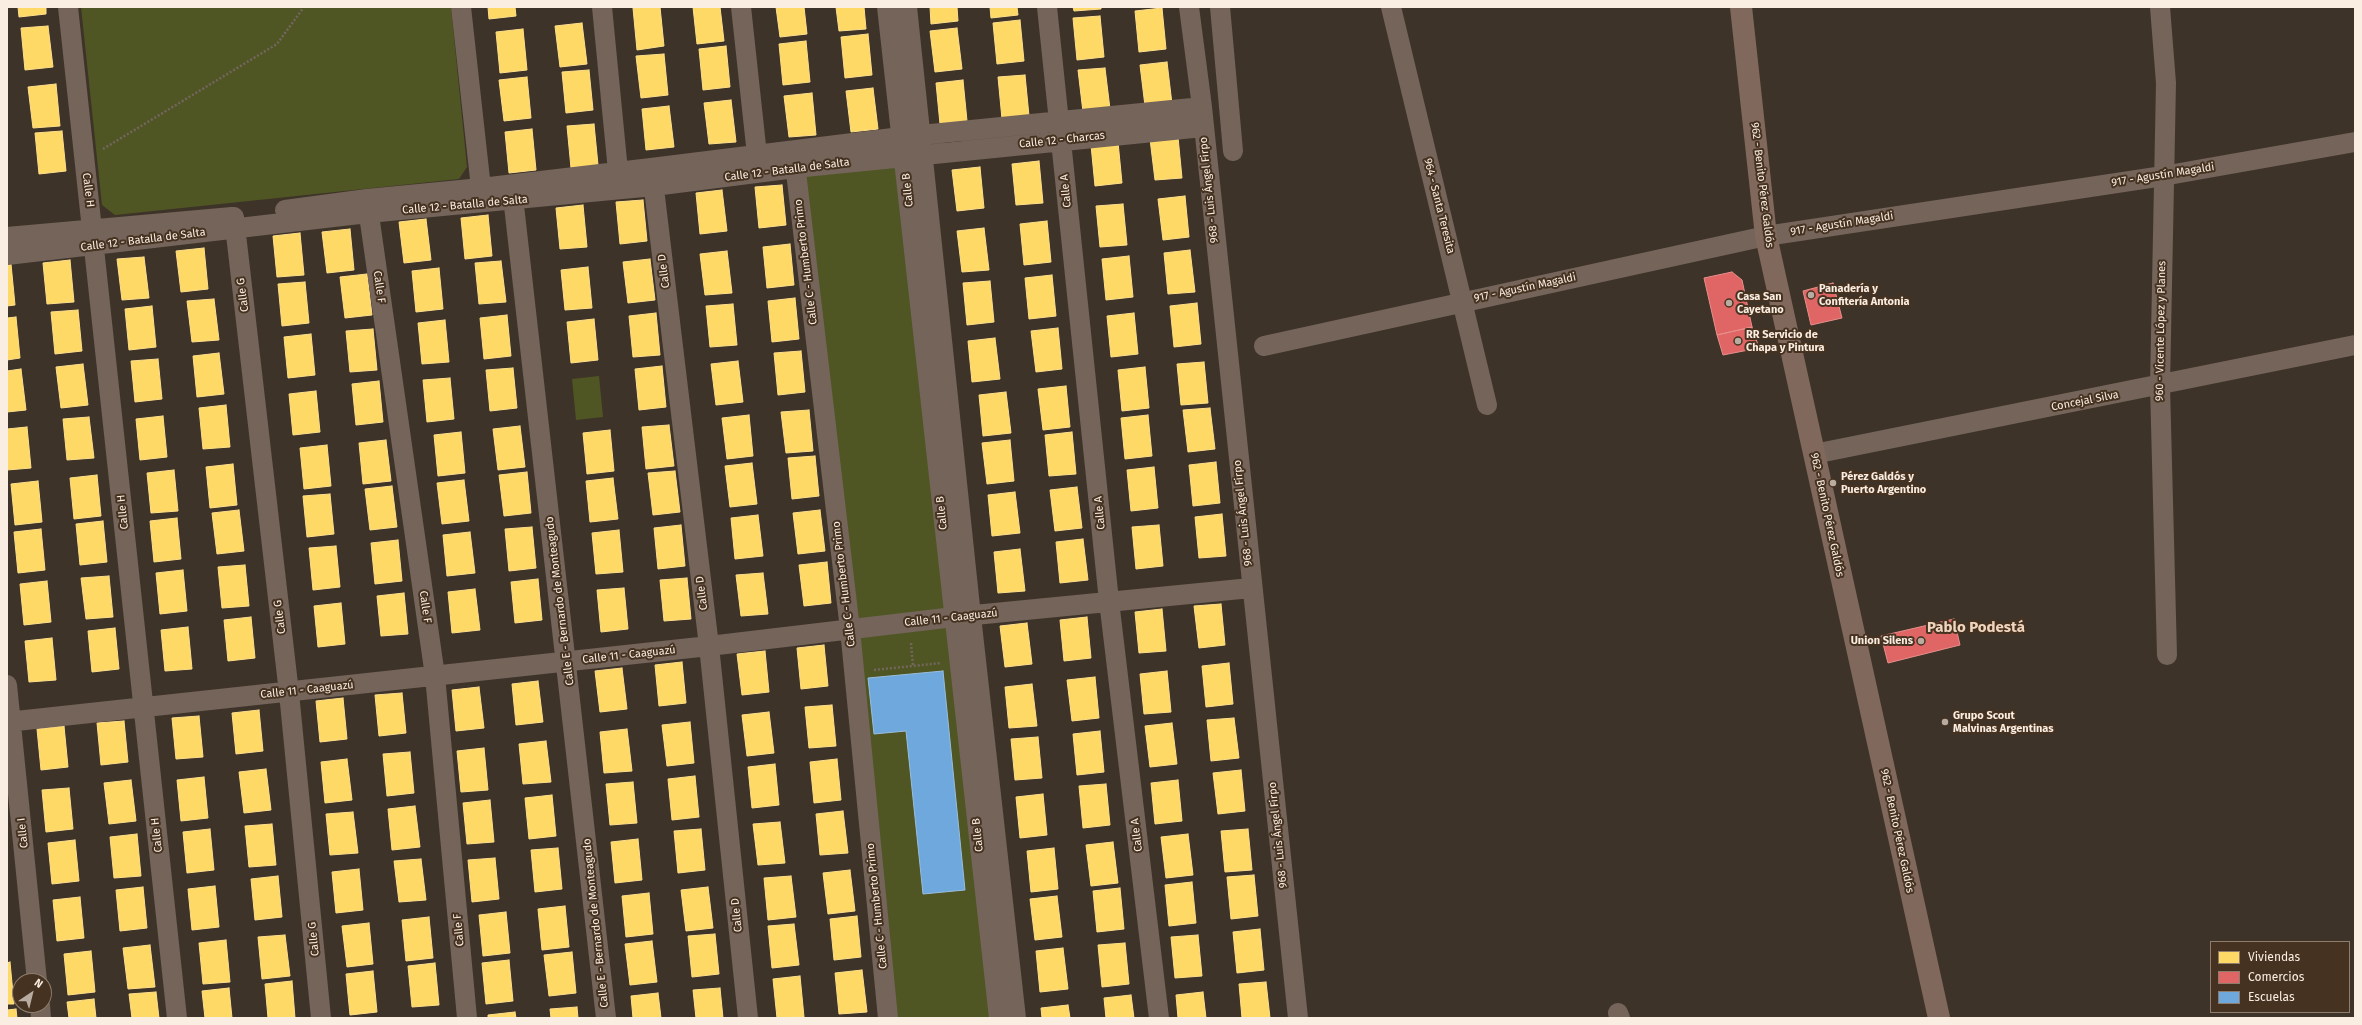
<!DOCTYPE html>
<html>
<head>
<meta charset="utf-8">
<style>
  body { margin:0 }
  #map { position:relative; width:2362px; height:1025px; overflow:hidden; background:#3e3328; font-family:"Fira Sans",sans-serif }
  canvas { display:block }
  .frame { position:absolute; inset:0; border:8px solid #faede1; pointer-events:none }
  .legend { position:absolute; left:2210px; top:941px; width:140px; height:72px; box-sizing:border-box; background:#463220; border:1px solid #8e7d6d; margin:0; padding:5px 7px; list-style:none; font-size:12px; color:#faede1 }
  .legend li { display:flex; align-items:center; gap:8px; height:20px }
  .legend b { width:20px; border:1px solid #8e7d6d }
  .north { position:absolute; left:12px; top:973px; width:40px; height:40px; box-sizing:border-box; background:#463220; border:1px solid #8e7d6d; border-radius:50%; rotate:35deg; font-size:11px; font-weight:700; line-height:16px; text-align:center; color:#faede1 }
  .north::after { content:''; display:block; margin:auto; width:14px; height:18px; background:#b8aca0; clip-path:polygon(50% 0,100% 100%,50% 72%,0 100%) }
</style>
</head>
<body>
<div id="map">
<canvas width="2362" height="1025"></canvas>
<div class="frame"></div>
<ul class="legend">
<li><b style="height:11px;background:#ffd966"></b>Viviendas</li>
<li><b style="height:11px;background:#e06666"></b>Comercios</li>
<li><b style="height:11px;background:#6fa8dc"></b>Escuelas</li>
</ul>
<div class="north">N</div>
</div>
<script>
const ctx = document.querySelector('canvas').getContext('2d');
ctx.lineJoin = 'round';
function paint(path, color) { ctx.fillStyle = color; ctx.fill(path, 'evenodd'); }
const poly = rows => new Path2D(rows.map(r => 'M' + r).join(''));
function strokePath(path, color, width, dash) { ctx.strokeStyle = color; ctx.lineWidth = width; ctx.lineCap = dash ? 'butt' : 'round'; ctx.setLineDash(dash || []); ctx.stroke(path); }
function label(font, color, halo, rows, align = 'center') {
  ctx.font = font + ' "Fira Sans",sans-serif'; ctx.lineWidth = 4; ctx.setLineDash([]); ctx.textBaseline = 'middle'; ctx.strokeStyle = halo; ctx.fillStyle = color; for (const [text, x, y, turn = 0] of rows) {
    ctx.save(); ctx.translate(x, y); ctx.rotate((+turn || 0) * Math.PI / 180); ctx.textAlign = isNaN(turn) ? turn : align; if (halo) ctx.strokeText(text, 0, 0); ctx.fillText(text, 0, 0); ctx.restore();
  }
}
const green = poly([
  [81,7,451,7,467,167,459,179,115,215,102,205],
  [904,157,999,1018,888,1018,795,168],
  [599,376,603,417,576,420,572,379]
]);
const homes = poly([
  [18,7,46,7,46,14,19,17,18,7],
  [488,7,515,7,516,16,489,19,488,7],
  [660,7,664,46,637,50,633,8,660,7],
  [693,7,720,7,724,41,697,44,693,7],
  [776,7,804,7,807,34,780,37,776,7],
  [836,7,864,7,866,29,839,31,836,7],
  [930,7,957,7,958,21,931,24,930,7],
  [990,7,1017,7,1018,15,991,18,990,7],
  [1073,7,1101,7,1101,9,1074,11,1073,7],
  [1162,8,1166,49,1139,52,1135,11,1162,8],
  [1100,16,1104,57,1077,60,1073,18,1100,16],
  [1020,20,1024,61,997,64,993,23,1020,20],
  [582,23,587,64,560,67,555,26,582,23],
  [48,26,53,67,25,70,21,28,48,26],
  [957,28,962,69,935,72,930,31,957,28],
  [523,29,527,70,500,73,496,32,523,29],
  [868,34,872,75,845,78,841,37,868,34],
  [806,41,810,82,783,85,779,44,806,41],
  [726,46,730,87,703,90,699,49,726,46],
  [664,54,668,95,641,98,636,56,664,54],
  [1167,62,1172,104,1145,106,1140,65,1167,62],
  [1105,68,1110,109,1083,112,1078,70,1105,68],
  [589,70,593,110,566,113,562,72,589,70],
  [1025,75,1029,116,1002,119,998,77,1025,75],
  [527,77,531,118,504,121,499,80,527,77],
  [963,80,967,121,940,124,936,83,963,80],
  [56,84,60,126,33,128,28,87,56,84],
  [873,88,878,129,851,132,846,91,873,88],
  [812,93,816,135,789,137,784,96,812,93],
  [731,100,736,142,709,144,704,103,731,100],
  [669,106,674,147,646,150,642,109,669,106],
  [594,124,598,165,571,168,567,126,594,124],
  [532,129,536,170,509,173,505,132,532,129],
  [62,131,66,171,39,174,35,133,62,131],
  [1178,137,1182,178,1155,180,1150,139,1178,137],
  [1118,142,1122,183,1095,186,1091,145,1118,142],
  [1039,161,1043,203,1016,205,1012,164,1039,161],
  [980,167,984,208,957,211,952,170,980,167],
  [782,185,786,225,759,228,755,187,782,185],
  [722,190,727,231,700,234,696,193,722,190],
  [1185,196,1189,237,1163,240,1158,199,1185,196],
  [643,200,647,241,620,244,616,202,643,200],
  [1123,204,1127,245,1100,247,1096,206,1123,204],
  [583,205,587,247,560,249,556,208,583,205],
  [488,215,492,256,465,259,461,218,488,215],
  [426,219,431,260,404,263,399,222,426,219],
  [1047,221,1051,262,1024,265,1020,224,1047,221],
  [984,228,989,270,962,272,957,231,984,228],
  [350,229,354,270,327,273,322,232,350,229],
  [300,233,304,275,277,277,273,236,300,233],
  [790,244,794,285,767,288,763,247,790,244],
  [204,248,208,289,181,292,176,251,204,248],
  [1190,250,1195,292,1168,294,1164,253,1190,250],
  [727,251,732,293,705,295,700,254,727,251],
  [1129,256,1133,297,1106,300,1102,259,1129,256],
  [144,257,149,298,122,300,117,259,144,257],
  [650,259,655,300,628,303,623,262,650,259],
  [70,260,74,302,47,304,43,263,70,260],
  [501,261,506,302,479,304,475,263,501,261],
  [11,264,15,305,7,306,7,265,11,264],
  [588,267,592,308,565,310,561,270,588,267],
  [439,268,443,309,416,312,412,271,439,268],
  [367,274,372,315,345,318,340,277,367,274],
  [1052,275,1056,316,1029,319,1025,278,1052,275],
  [990,281,994,322,967,325,963,283,990,281],
  [305,282,309,323,282,326,278,284,305,282],
  [795,298,799,339,772,342,768,301,795,298],
  [214,299,219,340,192,342,187,301,214,299],
  [1197,303,1201,344,1174,347,1170,306,1197,303],
  [733,304,737,345,710,347,706,306,733,304],
  [152,306,156,347,129,350,125,309,152,306],
  [78,310,82,351,55,354,51,312,78,310],
  [656,313,660,355,633,357,629,316,656,313],
  [1134,313,1138,354,1111,357,1107,316,1134,313],
  [507,315,511,356,484,359,480,318,507,315],
  [16,317,20,358,7,360,7,318,16,317],
  [594,319,598,360,571,363,567,322,594,319],
  [445,320,449,362,422,364,418,323,445,320],
  [1058,328,1062,369,1036,372,1031,331,1058,328],
  [373,329,377,370,350,372,346,331,373,329],
  [311,334,315,375,288,378,284,337,311,334],
  [995,338,1000,379,972,382,968,341,995,338],
  [801,351,805,392,778,395,774,353,801,351],
  [219,353,224,394,197,397,193,356,219,353],
  [158,359,162,399,135,402,131,361,158,359],
  [738,361,743,402,716,405,711,364,738,361],
  [1204,362,1208,403,1181,405,1177,364,1204,362],
  [83,364,88,405,61,408,56,367,83,364],
  [662,366,666,407,639,410,635,369,662,366],
  [1145,367,1149,408,1122,411,1118,370,1145,367],
  [513,368,517,408,490,411,486,370,513,368],
  [21,369,26,410,7,412,7,371,21,369],
  [450,378,454,419,427,422,423,380,450,378],
  [379,381,383,422,356,425,352,384,379,381],
  [1066,386,1070,427,1043,430,1038,389,1066,386],
  [316,391,320,432,293,435,289,394,316,391],
  [1006,392,1011,433,983,436,979,395,1006,392],
  [226,405,230,447,203,449,199,408,226,405],
  [1210,408,1215,449,1188,452,1183,410,1210,408],
  [809,410,813,451,786,453,781,412,809,410],
  [749,415,753,456,727,459,722,418,749,415],
  [1148,415,1152,456,1125,459,1121,418,1148,415],
  [163,416,167,457,140,460,136,419,163,416],
  [89,417,94,458,67,460,63,419,89,417],
  [669,425,674,466,646,469,642,427,669,425],
  [520,426,525,467,498,470,493,429,520,426],
  [27,427,31,468,7,470,7,429,27,427],
  [610,430,614,471,587,474,583,433,610,430],
  [461,432,465,473,438,476,434,435,461,432],
  [1072,432,1076,474,1049,476,1045,435,1072,432],
  [386,440,391,481,363,484,359,443,386,440],
  [1010,440,1014,481,987,484,982,443,1010,440],
  [327,445,331,486,304,489,300,448,327,445],
  [815,456,819,496,792,499,788,458,815,456],
  [1216,462,1220,503,1193,506,1189,465,1216,462],
  [752,463,757,504,730,507,725,466,752,463],
  [233,464,237,505,210,508,206,467,233,464],
  [1154,467,1158,508,1131,511,1127,470,1154,467],
  [174,470,178,511,151,513,147,473,174,470],
  [675,471,680,512,653,515,648,473,675,471],
  [527,472,531,513,504,516,499,475,527,472],
  [97,475,101,516,74,519,70,478,97,475],
  [613,478,618,519,590,522,586,481,613,478],
  [464,480,469,521,442,524,437,483,464,480],
  [38,481,42,522,15,525,11,484,38,481],
  [392,486,397,527,370,530,365,489,392,486],
  [1077,487,1082,528,1055,531,1050,490,1077,487],
  [1015,492,1020,533,992,536,988,495,1015,492],
  [330,494,334,534,307,537,303,496,330,494],
  [239,510,244,551,217,554,212,513,239,510],
  [820,510,825,551,798,554,793,513,820,510],
  [1222,514,1226,556,1199,558,1195,517,1222,514],
  [758,515,763,556,735,559,731,518,758,515],
  [177,518,181,559,154,562,150,521,177,518],
  [103,521,107,562,80,565,76,524,103,521],
  [681,525,685,566,658,569,654,528,681,525],
  [1159,525,1163,566,1136,569,1132,527,1159,525],
  [532,527,536,568,509,571,505,529,532,527],
  [41,529,45,570,18,573,14,532,41,529],
  [619,530,623,572,596,574,592,533,619,530],
  [470,532,475,573,447,576,443,535,470,532],
  [1083,539,1088,580,1060,583,1056,542,1083,539],
  [398,540,402,581,375,584,371,543,398,540],
  [336,546,340,587,313,590,309,548,336,546],
  [1020,549,1025,591,998,593,994,552,1020,549],
  [827,562,831,603,804,606,799,565,827,562],
  [245,565,249,606,222,608,218,567,245,565],
  [183,570,187,611,160,614,156,573,183,570],
  [763,573,768,614,741,616,736,575,763,573],
  [109,576,113,617,86,619,81,578,109,576],
  [687,578,691,619,664,621,660,580,687,578],
  [538,579,542,620,515,623,511,582,538,579],
  [47,581,51,622,24,625,20,584,47,581],
  [624,588,628,629,601,632,597,590,624,588],
  [475,589,480,630,452,633,448,592,475,589],
  [404,593,408,634,381,636,377,596,404,593],
  [341,603,345,644,318,647,314,606,341,603],
  [1221,604,1225,645,1199,648,1194,606,1221,604],
  [1162,609,1166,651,1139,653,1135,612,1162,609],
  [251,617,255,658,228,661,224,620,251,617],
  [1087,617,1091,658,1064,661,1060,620,1087,617],
  [1027,623,1032,664,1005,667,1000,626,1027,623],
  [188,627,192,669,165,671,161,630,188,627],
  [115,628,119,669,92,672,88,631,115,628],
  [52,638,56,680,29,682,25,641,52,638],
  [824,645,828,686,801,689,797,648,824,645],
  [765,651,769,692,742,695,737,654,765,651],
  [682,662,686,703,659,706,655,665,682,662],
  [1229,663,1233,704,1206,707,1202,666,1229,663],
  [622,668,627,709,600,712,595,671,622,668],
  [1167,671,1171,712,1144,714,1140,674,1167,671],
  [1095,677,1099,718,1072,721,1067,680,1095,677],
  [538,681,543,722,516,725,512,684,538,681],
  [1032,684,1037,726,1009,728,1005,687,1032,684],
  [479,687,484,728,456,731,452,690,479,687],
  [402,693,406,733,379,736,375,695,402,693],
  [343,698,347,739,320,742,316,701,343,698],
  [832,705,836,746,809,748,805,707,832,705],
  [259,710,263,751,236,754,232,713,259,710],
  [769,712,774,753,747,756,742,715,769,712],
  [199,716,203,757,176,759,172,718,199,716],
  [1234,718,1239,758,1211,761,1207,720,1234,718],
  [124,721,128,762,101,765,97,723,124,721],
  [690,722,694,763,667,766,662,725,690,722],
  [1172,723,1177,764,1150,767,1145,726,1172,723],
  [64,726,68,767,41,770,37,729,64,726],
  [627,729,632,771,604,773,600,732,627,729],
  [1100,731,1104,772,1077,775,1073,734,1100,731],
  [1038,737,1042,778,1015,780,1011,739,1038,737],
  [546,741,551,782,523,784,519,744,546,741],
  [484,748,488,790,461,792,457,751,484,748],
  [410,752,414,793,387,796,383,754,410,752],
  [347,759,352,800,325,803,321,762,347,759],
  [837,759,841,800,814,803,810,762,837,759],
  [775,764,779,805,752,808,748,767,775,764],
  [266,769,271,810,244,813,239,772,266,769],
  [1241,770,1245,811,1218,814,1213,773,1241,770],
  [695,776,699,817,672,820,668,779,695,776],
  [204,777,208,818,181,821,177,780,204,777],
  [131,780,136,821,109,824,104,783,131,780],
  [1178,780,1182,821,1155,824,1151,783,1178,780],
  [633,782,637,823,610,825,606,784,633,782],
  [1106,784,1110,825,1083,828,1079,786,1106,784],
  [69,788,73,829,46,832,42,790,69,788],
  [1043,794,1047,835,1020,838,1016,797,1043,794],
  [552,795,556,836,529,839,525,798,552,795],
  [490,800,494,842,467,844,463,803,490,800],
  [415,806,420,847,392,850,388,809,415,806],
  [843,811,848,853,820,855,816,814,843,811],
  [353,812,358,853,330,855,326,814,353,812],
  [780,822,785,863,758,865,753,824,780,822],
  [272,824,276,865,249,867,245,826,272,824],
  [210,829,214,870,187,873,183,832,210,829],
  [701,829,705,870,678,873,674,831,701,829],
  [1248,829,1252,870,1225,872,1221,831,1248,829],
  [137,834,141,876,114,878,110,837,137,834],
  [1188,834,1193,875,1166,878,1161,837,1188,834],
  [638,839,642,880,615,883,611,842,638,839],
  [75,840,79,881,52,884,48,843,75,840],
  [1113,842,1118,883,1091,886,1086,845,1113,842],
  [558,848,562,889,535,892,531,850,558,848],
  [1054,848,1058,889,1031,892,1027,851,1054,848],
  [495,858,499,899,472,902,468,860,495,858],
  [421,859,426,900,399,902,394,861,421,859],
  [359,869,363,910,336,913,332,872,359,869],
  [850,870,855,911,828,914,823,873,850,870],
  [1254,875,1258,916,1231,919,1227,877,1254,875],
  [278,876,282,917,255,920,251,879,278,876],
  [791,876,796,917,768,920,764,878,791,876],
  [1192,882,1196,923,1169,926,1165,885,1192,882],
  [215,886,219,927,192,930,188,889,215,886],
  [143,887,147,928,120,931,116,890,143,887],
  [708,887,713,928,686,931,681,890,708,887],
  [1120,888,1124,929,1097,932,1093,891,1120,888],
  [649,893,653,934,626,937,622,896,649,893],
  [1057,896,1062,937,1035,940,1030,899,1057,896],
  [80,897,84,938,57,941,53,900,80,897],
  [565,906,569,947,542,950,538,909,565,906],
  [506,912,510,953,483,956,479,915,506,912],
  [857,916,861,957,834,960,830,919,857,916],
  [429,917,433,958,406,961,402,920,429,917],
  [369,923,373,964,347,967,342,926,369,923],
  [794,924,799,965,772,968,768,926,794,924],
  [1260,929,1264,970,1237,973,1233,932,1260,929],
  [715,934,719,974,692,977,688,936,715,934],
  [285,935,290,976,262,979,258,937,285,935],
  [1198,935,1202,976,1175,978,1171,937,1198,935],
  [226,940,230,982,203,984,199,943,226,940],
  [652,941,657,982,630,985,625,944,652,941],
  [1125,943,1129,984,1102,987,1098,945,1125,943],
  [150,945,155,987,128,989,123,948,150,945],
  [1063,948,1068,989,1040,992,1036,951,1063,948],
  [91,951,95,992,68,995,64,954,91,951],
  [572,952,576,993,549,996,544,955,572,952],
  [509,960,513,1001,486,1004,482,963,509,960],
  [10,962,14,1004,7,1004,7,963,10,962],
  [435,963,439,1005,412,1007,408,966,435,963],
  [862,970,867,1012,839,1014,835,973,862,970],
  [373,971,377,1012,350,1015,346,974,373,971],
  [800,976,804,1017,777,1018,773,979,800,976],
  [292,981,295,1018,268,1018,265,984,292,981],
  [1266,982,1270,1018,1242,1018,1239,984,1266,982],
  [229,988,232,1018,205,1018,202,991,229,988],
  [720,988,723,1018,696,1018,693,990,720,988],
  [156,992,159,1018,132,1018,129,994,156,992],
  [1203,992,1206,1018,1178,1018,1176,995,1203,992],
  [658,993,661,1018,633,1018,631,996,658,993],
  [1131,995,1134,1018,1106,1018,1104,998,1131,995],
  [94,999,96,1018,69,1018,67,1002,94,999],
  [1068,1005,1070,1018,1042,1018,1041,1008,1068,1005],
  [577,1007,578,1018,551,1018,550,1009,577,1007],
  [16,1009,17,1018,7,1018,7,1010,16,1009],
  [515,1012,516,1018,488,1018,488,1015,515,1012]
]);
const shops = poly([
  [1732,272,1742,280,1752,327,1717,335,1704,278,1732,272],
  [1833,283,1842,318,1811,325,1803,291,1833,283],
  [1752,327,1759,348,1723,355,1717,335,1752,327],
  [1954,619,1960,645,1888,663,1881,636,1954,619]
]);
const schools = poly([
  [943,671,965,890,923,894,906,731,874,734,868,678,943,671]
]);
const path = poly([
  [103,149,277,44,304,7],
  [911,643,913,666],
  [874,670,941,663]
]);
const minor = poly([
  [68,7,177,1018],
  [461,7,481,188],
  [602,7,618,171],
  [741,7,757,155],
  [887,7,999,1018],
  [907,7,971,616,1016,1018],
  [1047,7,1109,601,1159,1018],
  [1189,7,1202,107,1298,1018],
  [1220,7,1233,151],
  [1391,7,1487,405],
  [2160,7,2166,83,2160,386,2167,655],
  [794,155,850,629,888,1018],
  [652,172,709,646,748,1018],
  [512,188,606,1018],
  [367,201,435,676,467,1018],
  [285,210,367,199,481,188,651,168,901,137,1202,107],
  [234,217,289,693,321,1018],
  [7,237,232,217],
  [7,255,368,213,654,186,795,168,1203,127],
  [1264,346,1766,236,2163,176,2355,142],
  [1814,454,2355,345],
  [7,685,37,981],
  [7,722,709,646,954,617,1251,588],
  [40,1005,41,1018],
  [1618,1013,1620,1018]
]);
const major = poly([
  [1741,7,1766,236,1939,1018]
]);
const markers = [
  [1811,295,4,"#b8aca0"],
  [1729,303,4,"#b8aca0"],
  [1738,341,4,"#b8aca0"],
  [1833,483,4,"#b8aca0"],
  [1921,641,4,"#b8aca0"],
  [1945,722,4,"#b8aca0"]
];
const streetNames = [
  ["Calle 12 - Charcas",1062,140,-6],
  ["Calle 12 - Batalla de Salta",787,170,-7],
  ["917 - Agustín Magaldi",2163,175,-9],
  ["962 - Benito Pérez Galdós",1762,185,83],
  ["Calle H",88,190,83],
  ["Calle B",908,190,-96],
  ["968 - Luis Ángel Firpo",1209,190,-96],
  ["Calle A",1066,191,-96],
  ["Calle 12 - Batalla de Salta",465,205,-5],
  ["964 - Santa Teresita",1439,206,76],
  ["917 - Agustín Magaldi",1842,224,-9],
  ["Calle 12 - Batalla de Salta",143,240,-7],
  ["Calle C - Humberto Primo",806,262,-97],
  ["Calle D",664,271,-97],
  ["Calle F",379,287,82],
  ["917 - Agustín Magaldi",1525,288,-12],
  ["Calle G",243,295,-97],
  ["960 - Vicente López y Planes",2161,331,-89],
  ["Concejal Silva",2085,401,-11],
  ["Calle H",123,512,-96],
  ["Calle B",942,513,-96],
  ["Calle A",1100,513,-96],
  ["968 - Luis Ángel Firpo",1243,513,-96],
  ["962 - Benito Pérez Galdós",1827,515,78],
  ["Calle C - Humberto Primo",844,584,-97],
  ["Calle D",702,593,-97],
  ["Calle E - Bernardo de Monteagudo",560,601,-97],
  ["Calle F",425,607,82],
  ["Calle G",280,617,-97],
  ["Calle 11 - Caaguazú",951,618,-6],
  ["Calle 11 - Caaguazú",629,655,-6],
  ["Calle 11 - Caaguazú",307,690,-6],
  ["962 - Benito Pérez Galdós",1897,831,78],
  ["Calle I",23,833,-96],
  ["Calle H",157,835,-96],
  ["Calle B",978,835,-96],
  ["Calle A",1137,835,-97],
  ["968 - Luis Ángel Firpo",1278,835,-96],
  ["Calle C - Humberto Primo",877,906,-96],
  ["Calle D",737,915,-96],
  ["Calle E - Bernardo de Monteagudo",596,923,-96],
  ["Calle F",459,930,-95],
  ["Calle G",314,939,-96]
];
const poiNames = [
  ["Panadería y",1819,289],
  ["Confitería Antonia",1819,302],
  ["Casa San",1737,297],
  ["Cayetano",1737,310],
  ["RR Servicio de",1746,335],
  ["Chapa y Pintura",1746,348],
  ["Pérez Galdós y",1841,477],
  ["Puerto Argentino",1841,490],
  ["Union Silens",1913,641,"right"],
  ["Grupo Scout",1953,716],
  ["Malvinas Argentinas",1953,729]
];
const districtNames = [
  ["Pablo Podestá",1976,628]
];
paint(green, '#4f5623');
paint(homes, '#ffd966');
strokePath(homes, '#fedf8b', 1);
paint(shops, '#e06666');
strokePath(shops, '#e88e8b', 1);
paint(schools, '#6fa8dc');
strokePath(schools, '#99bdde', 1);
strokePath(path, '#73665e', 2.5, [2, 2]);
strokePath(minor, '#74645a', 20);
strokePath(major, '#80695c', 22);
for (const [x, y, r, color] of markers) { const dot = new Path2D(); dot.arc(x, y, r, 0, 2 * Math.PI); ctx.fillStyle = color; ctx.fill(dot); strokePath(dot, '#463220', 1.5); }
label('11px', '#faede1', '#463220', streetNames);
label('bold 11px', '#faede1', '#463220', poiNames, 'left');
label('bold 15px', '#f0d6bf', '#463220', districtNames);
</script>
</body>
</html>
